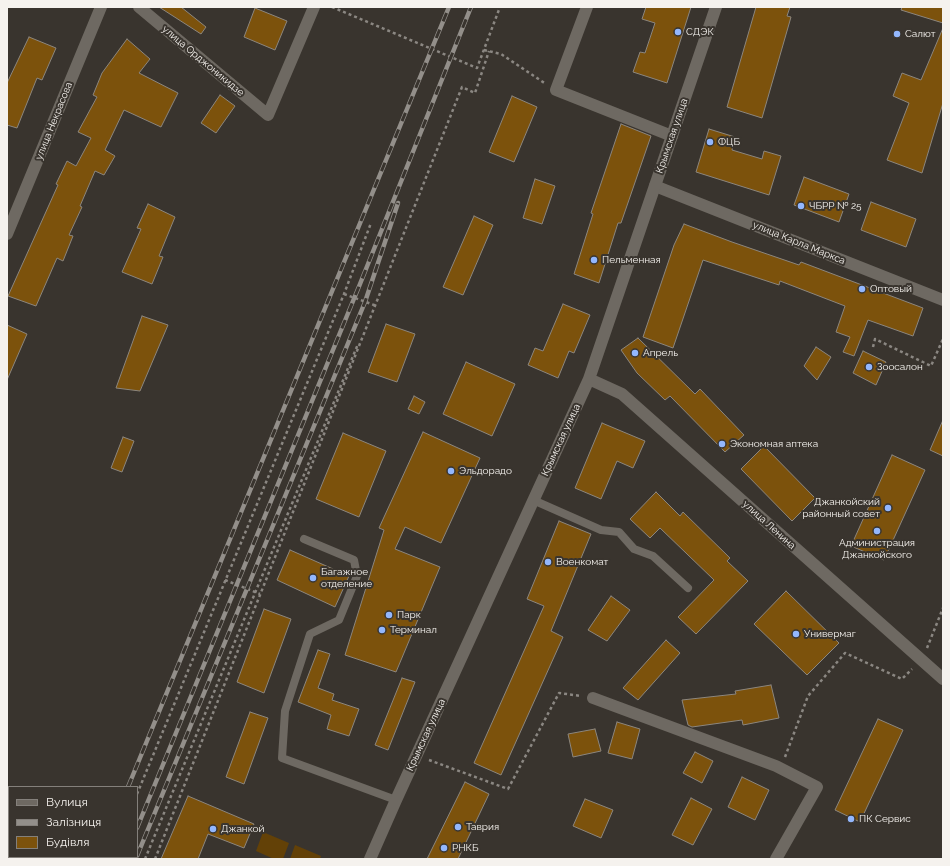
<!DOCTYPE html>
<html>
<head>
<meta charset="utf-8">
<style>
  body { margin:0 }
  #map { position:relative; width:950px; height:866px; overflow:hidden; background:#39342e; font-family:Raleway,sans-serif }
  canvas { display:block }
  .frame { position:absolute; inset:0; border:8px solid #f5f2ee; pointer-events:none }
  .legend { position:absolute; left:8px; top:786px; width:130px; height:72px; box-sizing:border-box; background:#39342e; border:1px solid #84807b; margin:0; padding:5px 7px; list-style:none; font-size:12px; color:#f5f2ee }
  .legend li { display:flex; align-items:center; gap:8px; height:20px }
  .legend b { width:20px; border:1px solid #84807b }
</style>
</head>
<body>
<div id="map">
<canvas width="950" height="866"></canvas>
<div class="frame"></div>
<ul class="legend">
<li><b style="height:5px;background:#6e6962"></b>Вулиця</li>
<li><b style="height:5px;background:#938f8a"></b>Залізниця</li>
<li><b style="height:11px;background:#7c520c"></b>Будівля</li>
</ul>
</div>
<script>
const ctx = document.querySelector('canvas').getContext('2d');
ctx.lineJoin = 'round';
function paint(path, color) { ctx.fillStyle = color; ctx.fill(path, 'evenodd'); }
const poly = rows => new Path2D(rows.map(r => 'M' + r).join(''));
function strokePath(path, color, width, dash) { ctx.strokeStyle = color; ctx.lineWidth = width; ctx.lineCap = dash ? 'butt' : 'round'; ctx.setLineDash(dash || []); ctx.stroke(path); }
function label(font, color, halo, rows, align = 'center') {
  ctx.font = font + ' Raleway,sans-serif'; ctx.lineWidth = 4; ctx.setLineDash([]); ctx.textBaseline = 'middle'; ctx.strokeStyle = halo; ctx.fillStyle = color; for (const [text, x, y, turn = 0] of rows) {
    ctx.save(); ctx.translate(x, y); ctx.rotate((+turn || 0) * Math.PI / 180); ctx.textAlign = isNaN(turn) ? turn : align; if (halo) ctx.strokeText(text, 0, 0); ctx.fillText(text, 0, 0); ctx.restore();
  }
}
const green = poly([
  [263,832,289,843,283,859,274,859,256,851],
  [295,845,321,856,320,859,290,859]
]);
const building = poly([
  [159,7,181,7,206,27,201,34,159,7],
  [646,7,691,7,667,83,633,72,640,52,645,53,655,23,642,19,646,7],
  [756,7,790,7,787,16,791,17,762,118,727,107,756,7],
  [902,7,943,7,943,23,901,10,902,7],
  [255,8,287,21,275,50,244,37,255,8],
  [943,28,943,103,922,173,887,160,909,103,893,96,902,73,921,80,943,28],
  [29,37,56,48,42,80,37,78,17,128,7,125,7,83,29,37],
  [127,39,150,59,139,73,178,93,161,127,124,110,105,150,115,156,104,175,95,171,80,206,82,207,69,235,73,236,63,261,57,258,36,306,8,296,58,185,56,184,67,161,76,166,91,138,78,132,97,97,93,95,102,73,127,39],
  [220,95,235,106,216,133,201,123,220,95],
  [512,96,537,107,514,162,489,152,512,96],
  [621,124,651,136,621,223,618,223,599,283,574,274,593,214,591,213,621,124],
  [709,129,735,137,732,150,762,159,764,151,781,156,769,195,696,172,709,129],
  [804,177,849,194,839,222,794,205,804,177],
  [535,179,555,186,542,224,523,218,535,179],
  [871,202,916,219,906,247,861,230,871,202],
  [148,204,175,217,159,256,163,257,152,284,122,272,141,229,137,228,148,204],
  [474,216,493,225,463,295,443,287,474,216],
  [684,224,732,242,799,265,801,262,923,308,913,336,868,320,854,356,843,352,850,337,836,332,845,306,780,281,779,285,703,260,673,348,643,337,674,245,684,224],
  [563,304,590,315,574,353,569,351,558,378,528,365,535,348,543,351,563,304],
  [142,316,168,325,140,391,116,388,142,316],
  [386,324,415,334,397,382,368,372,386,324],
  [7,325,27,334,7,380,7,325],
  [638,338,695,394,700,389,744,435,725,452,670,396,665,400,637,373,621,350,638,338],
  [816,347,831,357,817,380,804,366,816,347],
  [863,351,886,362,876,385,853,373,863,351],
  [466,362,515,384,492,436,443,414,466,362],
  [414,396,425,402,419,414,408,409,414,396],
  [943,420,943,456,930,450,943,420],
  [602,423,645,441,633,468,617,461,601,499,575,488,602,423],
  [423,432,480,458,441,543,405,527,395,549,440,567,396,672,345,655,384,530,379,528,423,432],
  [343,433,386,451,359,517,316,499,343,433],
  [123,437,134,441,122,472,111,468,123,437],
  [764,446,815,498,792,521,741,469,764,446],
  [892,455,925,470,884,560,851,546,892,455],
  [656,492,680,516,683,512,730,558,727,561,748,581,696,634,678,617,714,580,660,528,650,538,630,519,656,492],
  [559,521,591,534,551,631,563,637,501,775,474,763,544,606,527,599,559,521],
  [290,550,349,576,335,607,277,580,290,550],
  [786,591,839,643,807,675,754,624,786,591],
  [611,596,630,610,607,641,588,630,611,596],
  [264,609,291,619,264,693,237,682,264,609],
  [666,640,680,653,638,700,623,688,666,640],
  [318,650,330,654,318,688,334,694,332,700,359,709,349,736,327,729,331,715,298,702,318,650],
  [402,678,415,682,388,750,375,745,402,678],
  [771,685,779,718,743,725,742,720,692,727,688,725,682,700,736,694,735,691,771,685],
  [250,712,268,718,244,784,226,777,250,712],
  [878,719,903,730,860,822,835,810,878,719],
  [617,722,640,729,632,759,608,753,617,722],
  [595,729,601,751,573,757,568,734,595,729],
  [695,752,713,761,702,783,683,773,695,752],
  [742,777,769,790,755,820,728,807,742,777],
  [465,782,489,794,458,859,427,859,465,782],
  [188,796,254,824,244,848,208,834,198,859,161,859,188,796],
  [691,798,712,809,693,845,672,835,691,798],
  [585,799,613,810,601,838,573,826,585,799]
]);
const path = poly([
  [332,7,477,68,500,7],
  [484,50,501,54,546,84],
  [344,294,374,305],
  [873,347,875,339,931,366,943,339],
  [225,580,260,594],
  [927,648,943,608],
  [785,757,808,696,845,653,902,679,912,669],
  [429,760,508,789,559,693,581,696],
  [137,794,344,294,371,223],
  [110,859,111,857],
  [145,859,358,344],
  [155,859,462,87,475,93,489,51]
]);
const lane = poly([
  [533,500,601,530,619,532,634,549,653,556,688,588],
  [304,539,354,560,357,576,339,620,310,634,285,711,282,758,396,800]
]);
const street = poly([
  [139,7,268,115,314,7],
  [587,7,556,90,672,136],
  [655,186,943,300],
  [7,234,101,7],
  [593,698,776,766,817,787,776,859]
]);
const secondary = poly([
  [589,379,622,394,943,679],
  [370,859,396,800,589,379,716,7]
]);
const rail = poly([
  [128,787,449,7],
  [137,828,360,284,471,7],
  [137,856,365,302,398,203],
  [98,859,99,857],
  [124,859,125,857]
]);
const markers = [
  [678,32,4,"#93b7fd"],
  [897,34,4,"#93b7fd"],
  [710,142,4,"#93b7fd"],
  [801,206,4,"#93b7fd"],
  [594,260,4,"#93b7fd"],
  [862,289,4,"#93b7fd"],
  [635,353,4,"#93b7fd"],
  [869,367,4,"#93b7fd"],
  [722,444,4,"#93b7fd"],
  [451,471,4,"#93b7fd"],
  [888,508,4,"#93b7fd"],
  [877,531,4,"#93b7fd"],
  [548,562,4,"#93b7fd"],
  [313,578,4,"#93b7fd"],
  [389,615,4,"#93b7fd"],
  [382,630,4,"#93b7fd"],
  [796,634,4,"#93b7fd"],
  [851,819,4,"#93b7fd"],
  [458,827,4,"#93b7fd"],
  [213,829,4,"#93b7fd"],
  [444,848,4,"#93b7fd"]
];
const poiNames = [
  ["СДЭК",686,32],
  ["Салют",905,34],
  ["ФЦБ",718,142],
  ["ЧБРР № 25",809,206],
  ["Пельменная",602,260],
  ["Оптовый",870,289],
  ["Апрель",643,353],
  ["Зоосалон",877,367],
  ["Экономная аптека",730,444],
  ["Эльдорадо",459,471],
  ["Джанкойский",880,502,"right"],
  ["районный совет",880,514,"right"],
  ["Администрация",877,543,"center"],
  ["Джанкойского",877,555,"center"],
  ["Военкомат",556,562],
  ["Багажное",321,572],
  ["отделение",321,584],
  ["Парк",397,615],
  ["Терминал",390,630],
  ["Универмаг",804,634],
  ["ПК Сервис",859,819],
  ["Таврия",466,827],
  ["Джанкой",221,829],
  ["РНКБ",452,848]
];
const streetNames = [
  ["улица Орджоникидзе",203,61,40],
  ["улица Некрасова",54,121,-68],
  ["Крымская улица",672,136,-71],
  ["улица Карла Маркса",799,243,22],
  ["Крымская улица",561,440,-65],
  ["улица Ленина",769,525,42],
  ["Крымская улица",426,735,-65]
];
paint(green, '#634107');
paint(building, '#7c520c');
strokePath(building, '#8c867e', 1);
strokePath(path, '#8b8782', 2.5, [3, 3]);
strokePath(lane, '#6e6962', 8);
strokePath(street, '#6e6962', 12);
strokePath(secondary, '#6e6962', 12);
strokePath(rail, '#938f8a', 4.5);
strokePath(rail, '#39342e', 3, [9]);
for (const [x, y, r, color] of markers) { const dot = new Path2D(); dot.arc(x, y, r, 0, 2 * Math.PI); ctx.fillStyle = color; ctx.fill(dot); strokePath(dot, '#39342e', 1.5); }
label('10px', '#f5f2ee', '#39342e', poiNames, 'left');
label('10px', '#f5f2ee', '#39342e', streetNames);
</script>
</body>
</html>
